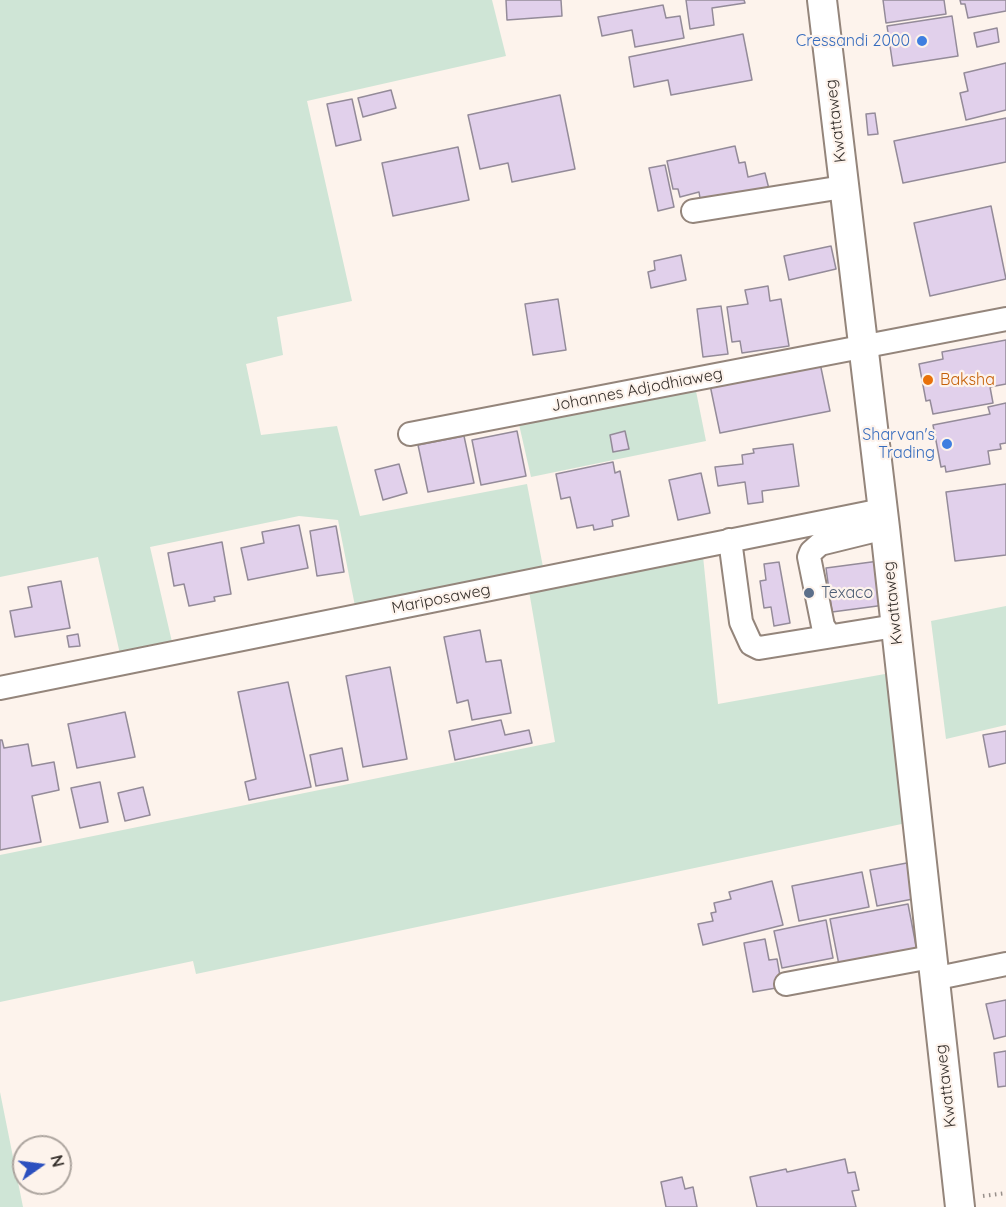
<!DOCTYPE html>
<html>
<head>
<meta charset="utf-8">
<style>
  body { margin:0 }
  #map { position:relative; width:1006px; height:1207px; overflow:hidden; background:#fdf3ec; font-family:Quicksand,sans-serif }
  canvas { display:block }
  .north { position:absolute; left:12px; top:1135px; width:60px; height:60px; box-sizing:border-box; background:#fdf3ec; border:2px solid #ada59f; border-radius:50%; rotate:76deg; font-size:16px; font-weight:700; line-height:24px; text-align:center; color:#352f2b }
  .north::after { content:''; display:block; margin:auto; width:21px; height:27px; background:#2c50bf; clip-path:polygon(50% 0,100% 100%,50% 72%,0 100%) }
</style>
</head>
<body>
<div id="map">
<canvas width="1006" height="1207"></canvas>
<div class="north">N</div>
</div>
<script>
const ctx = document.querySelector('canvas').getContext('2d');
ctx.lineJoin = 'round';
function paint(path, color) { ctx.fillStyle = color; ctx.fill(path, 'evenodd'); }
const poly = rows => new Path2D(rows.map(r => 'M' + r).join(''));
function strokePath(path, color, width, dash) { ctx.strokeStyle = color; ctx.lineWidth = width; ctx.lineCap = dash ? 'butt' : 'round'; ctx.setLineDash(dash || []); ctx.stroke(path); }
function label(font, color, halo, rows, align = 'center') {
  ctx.font = font + ' Quicksand,sans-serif'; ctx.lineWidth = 4.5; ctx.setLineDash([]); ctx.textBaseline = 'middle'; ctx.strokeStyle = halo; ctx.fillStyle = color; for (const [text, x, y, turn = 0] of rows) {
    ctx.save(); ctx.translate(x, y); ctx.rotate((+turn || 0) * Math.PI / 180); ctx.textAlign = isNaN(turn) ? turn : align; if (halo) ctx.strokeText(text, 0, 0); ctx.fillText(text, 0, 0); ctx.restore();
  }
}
const green = poly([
  [0,0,492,0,506,56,307,101,352,301,277,317,283,355,246,364,261,435,337,426,360,516,527,484,543,567,355,606,338,520,299,516,150,547,172,642,120,654,98,557,0,577],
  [695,386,706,441,531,477,518,420],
  [703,556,718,704,896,672,911,822,196,974,193,961,0,1002,0,855,555,742,529,591],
  [1006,606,1006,725,946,739,931,621],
  [0,1092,23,1207,0,1207]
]);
const building = poly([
  [506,0,561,0,562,16,507,20,506,0],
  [686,0,744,0,745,3,712,8,714,25,690,29,686,0],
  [883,0,944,0,946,14,886,23,883,0],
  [960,0,1006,0,1006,11,968,18,965,4,961,4,960,0],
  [663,5,666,18,680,16,684,38,635,47,632,30,602,36,598,17,663,5],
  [952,16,958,56,893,66,887,26,952,16],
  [997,28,999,42,977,47,974,33,997,28],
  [743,34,752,80,671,95,668,80,634,87,629,57,743,34],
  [1006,63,1006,110,966,120,960,93,968,91,964,73,1006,63],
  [391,90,396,108,363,117,358,98,391,90],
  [560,95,575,169,512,182,508,163,480,169,468,115,560,95],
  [352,99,361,140,336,146,327,104,352,99],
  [875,113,878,134,868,135,866,114,875,113],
  [1006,118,1006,162,903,183,894,141,1006,118],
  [735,146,739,163,745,162,748,177,765,173,769,189,701,204,699,192,680,197,678,189,673,189,667,161,735,146],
  [458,147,469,200,393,216,382,163,458,147],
  [665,165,674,207,658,211,649,168,665,165],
  [991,206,1006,279,930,296,914,223,991,206],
  [831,246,836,269,789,280,784,256,831,246],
  [681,255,686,280,651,288,648,272,655,270,654,261,681,255],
  [768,286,770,301,781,299,789,346,742,353,740,341,732,342,727,307,748,304,745,290,768,286],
  [558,299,566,350,533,355,525,304,558,299],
  [721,306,728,354,703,357,697,309,721,306],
  [1006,340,1006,384,990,387,993,403,933,414,930,400,926,401,919,364,943,359,942,352,1006,340],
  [820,363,830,411,720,433,710,385,820,363],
  [1006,403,1006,443,1000,444,1001,449,988,451,990,464,946,472,945,466,941,467,933,425,990,414,988,407,1006,403],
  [517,431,526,476,481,485,472,440,517,431],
  [625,431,629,449,613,452,610,435,625,431],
  [464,436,474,483,428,492,418,445,464,436],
  [793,444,799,486,762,491,763,502,748,504,745,482,718,486,715,467,743,464,742,455,754,453,753,449,793,444],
  [613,462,615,473,620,471,629,516,612,520,613,526,594,530,593,525,577,528,570,497,561,499,556,474,613,462],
  [399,464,407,493,383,500,375,470,399,464],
  [701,473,710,513,678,520,669,480,701,473],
  [1006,484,1006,555,955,561,946,492,1006,484],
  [299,525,308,568,248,580,241,548,264,543,262,532,299,525],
  [336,526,344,572,317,576,310,531,336,526],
  [222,542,231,594,214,597,215,601,189,606,184,584,174,586,168,553,222,542],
  [879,561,885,605,832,612,826,568,879,561],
  [779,562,790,623,774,626,771,607,764,608,760,581,766,580,764,564,779,562],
  [61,581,70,628,15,637,10,611,32,607,28,587,61,581],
  [480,630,486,662,501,660,511,713,472,720,468,700,457,703,444,637,480,630],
  [78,634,80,646,69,647,67,636,78,634],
  [390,667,407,759,363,767,346,676,390,667],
  [288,682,311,787,249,800,245,782,256,779,238,692,288,682],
  [125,712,135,757,77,768,68,724,125,712],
  [501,720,505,735,529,730,532,743,455,760,449,731,501,720],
  [1006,731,1006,763,989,767,983,735,1006,731],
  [0,740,2,740,4,748,28,744,32,766,54,762,59,790,32,796,41,842,0,850,0,740],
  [342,748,348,780,316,786,310,755,342,748],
  [100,782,108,822,80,828,71,788,100,782],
  [143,787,150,815,125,821,118,793,143,787],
  [912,862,918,898,877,906,870,870,912,862],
  [862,872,869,907,799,921,792,886,862,872],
  [772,881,783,925,703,945,698,924,713,921,711,913,716,912,714,903,731,899,729,892,772,881],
  [908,904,917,951,839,965,830,919,908,904],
  [826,920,833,958,782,968,774,931,826,920],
  [765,939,769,960,777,959,782,987,753,992,744,943,765,939],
  [1006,1000,1006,1036,994,1039,986,1004,1006,1000],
  [1006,1051,1006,1086,998,1087,994,1053,1006,1051],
  [845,1159,848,1173,855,1172,859,1190,852,1191,856,1207,757,1207,750,1177,786,1169,787,1172,845,1159],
  [682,1177,685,1189,693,1187,697,1207,666,1207,661,1182,682,1177]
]);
const path = poly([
  [983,1196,1006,1193]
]);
const minor = poly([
  [693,211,843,187],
  [410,434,1006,319],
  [730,540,741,622,751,644,759,648,895,626],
  [830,636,823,626,809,557,811,552,820,544,885,528],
  [0,688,882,510],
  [933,979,1006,964],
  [786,984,931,957]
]);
const major = poly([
  [822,0,885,528,960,1207]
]);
const markers = [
  [922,41,6,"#3f7fe0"],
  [928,380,6,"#e8710a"],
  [947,444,6,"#3f7fe0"],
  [809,593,6,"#5c6f8a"]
];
const shopNames = [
  ["Cressandi 2000",910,41],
  ["Sharvan's",935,435],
  ["Trading",935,453]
];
const streetNames = [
  ["Kwattaweg",836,121,-97],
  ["Johannes Adjodhiaweg",637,390,-11],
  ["Mariposaweg",441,599,-11],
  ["Kwattaweg",893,603,-96],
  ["Kwattaweg",946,1086,-97]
];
const foodNames = [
  ["Baksha",940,380]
];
const serviceNames = [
  ["Texaco",821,593]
];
paint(green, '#cfe5d6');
paint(building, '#e1d0eb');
strokePath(building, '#948b99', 1.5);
strokePath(minor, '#94857b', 26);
strokePath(major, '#94857b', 32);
strokePath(path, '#98908b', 4, [1.5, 4.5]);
strokePath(minor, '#fff', 22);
strokePath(major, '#fff', 28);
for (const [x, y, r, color] of markers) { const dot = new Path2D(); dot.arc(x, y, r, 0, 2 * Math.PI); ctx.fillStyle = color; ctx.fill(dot); strokePath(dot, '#fdf3ec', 2); }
label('16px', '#366cbe', '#fdf3ec', shopNames, 'right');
label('16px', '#352f2b', '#fdf3ec', streetNames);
label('16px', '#c56008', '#fdf3ec', foodNames, 'left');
label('16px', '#4e5e75', '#fdf3ec', serviceNames, 'left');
</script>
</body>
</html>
